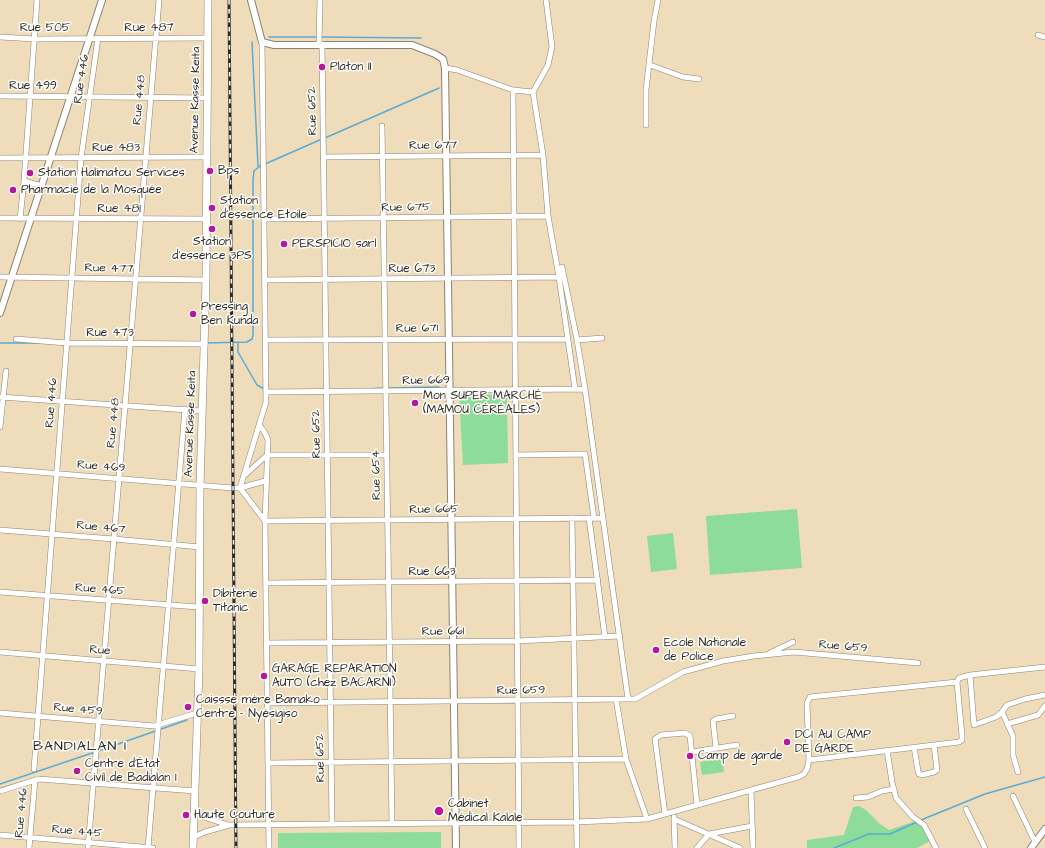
<!DOCTYPE html>
<html>
<head>
<meta charset="utf-8">
<style>
  body { margin:0 }
  canvas { display:block; background:#eedcba }
</style>
</head>
<body>
<canvas width="1045" height="848"></canvas>
<script>
const ctx = document.querySelector('canvas').getContext('2d');
ctx.lineJoin = 'round';
function paint(path, color) { ctx.fillStyle = color; ctx.fill(path, 'evenodd'); }
const poly = rows => new Path2D(rows.map(r => 'M' + r).join(''));
function strokePath(path, color, width, dash) { ctx.strokeStyle = color; ctx.lineWidth = width; ctx.lineCap = dash ? 'butt' : 'round'; ctx.setLineDash(dash || []); ctx.stroke(path); }
function label(font, color, halo, rows, align = 'center') {
  ctx.font = font + ' "Architects Daughter",sans-serif'; ctx.lineWidth = 3; ctx.setLineDash([]); ctx.textBaseline = 'middle'; ctx.strokeStyle = halo; ctx.fillStyle = color; for (const [text, x, y, turn = 0] of rows) {
    ctx.save(); ctx.translate(x, y); ctx.rotate((+turn || 0) * Math.PI / 180); ctx.textAlign = isNaN(turn) ? turn : align; if (halo) ctx.strokeText(text, 0, 0); ctx.fillText(text, 0, 0); ctx.restore();
  }
}
const green = poly([
  [507,394,508,463,463,465,459,395],
  [797,509,802,568,710,575,706,516],
  [673,533,677,569,651,572,647,536],
  [722,758,724,772,702,775,700,762],
  [859,806,866,810,880,824,889,830,916,821,925,825,932,840,917,848,807,848,807,840,844,835,853,807],
  [441,832,441,848,278,848,278,833]
]);
const stream = poly([
  [269,37,317,37],
  [321,37,421,38],
  [252,42,258,166],
  [325,138,439,88],
  [265,164,322,139],
  [0,343,40,343],
  [206,343,247,342,252,339,253,335,253,180,254,171,261,165],
  [238,343,238,352,257,385,264,389],
  [388,388,439,387],
  [362,389,384,388],
  [98,751,187,720],
  [0,784,95,752],
  [921,820,985,794,1045,777],
  [834,848,869,834,890,834,917,822]
]);
const minor = poly([
  [1038,35,1045,37],
  [0,37,35,39,208,38],
  [262,42,266,402,240,488,265,521,603,518],
  [319,44,320,0],
  [322,44,332,824],
  [650,65,683,77,699,79],
  [445,68,457,70,513,90,533,92,543,155,548,216,559,277,575,389],
  [513,90,519,848],
  [533,92,548,65,552,47,546,0],
  [0,96,208,98],
  [646,125,646,90,654,21,658,0],
  [382,126,392,824],
  [323,157,543,155],
  [0,158,207,157],
  [24,181,42,186],
  [0,218,206,219],
  [20,219,24,181,37,0],
  [264,219,548,216],
  [562,267,577,340,585,389,628,699],
  [0,277,206,280],
  [265,280,559,277],
  [16,339,67,343,205,344],
  [266,340,568,339],
  [577,340,602,338],
  [267,392,585,389],
  [0,397,202,411],
  [260,426,265,433,268,440,265,521,269,848],
  [0,427,6,371],
  [516,455,585,454,594,518],
  [0,469,233,488,240,488,265,481],
  [245,475,267,455,387,455],
  [572,518,577,848],
  [589,518,605,637],
  [0,530,114,539,200,547],
  [266,583,598,580],
  [0,592,198,607],
  [267,643,517,641,620,636],
  [0,652,199,669],
  [770,653,793,642],
  [970,675,974,725,996,717,1002,712,1007,705,1025,699,1045,695],
  [616,699,626,759,647,819],
  [267,703,628,699,635,699,683,672,723,661,754,656,794,652,918,663],
  [1002,712,1013,736,1013,755,1018,772],
  [0,713,154,726,197,713],
  [1007,724,1038,715,1045,706],
  [914,747,918,771,919,774,922,775,934,772,937,770,934,745],
  [716,748,713,721,716,719,733,716],
  [887,750,892,782,896,798,913,817,924,825,936,848],
  [692,752,737,745],
  [809,760,807,703,810,697,957,682],
  [268,763,626,759],
  [34,769,81,158,98,38],
  [751,790,753,848],
  [0,791,39,779,195,791],
  [1013,796,1035,842],
  [856,798,868,797,882,791,894,789],
  [195,807,204,817,228,825],
  [966,809,985,848],
  [665,814,655,739,661,735,685,733,690,736,697,805],
  [674,817,675,848],
  [674,819,740,848],
  [0,835,153,848],
  [194,837,205,832,229,825,576,822,647,819,798,777,804,774,807,769,809,760,959,742,962,740,962,736,957,682,959,678,970,675,1045,667],
  [29,848,35,780],
  [88,848,159,0],
  [148,848,185,409],
  [697,848,709,834,752,826]
]);
const tertiary = poly([
  [251,0,262,42,274,45,412,45,435,54,443,59,445,68,456,848],
  [0,313,102,0],
  [1031,848,1045,829]
]);
const secondary = poly([
  [193,848,199,669,200,486,206,280,208,0]
]);
const rail = poly([
  [229,0,236,848]
]);
const markers = [
  [322,67,4,"#b5179e"],
  [210,171,4,"#b5179e"],
  [30,173,4,"#b5179e"],
  [13,190,4,"#b5179e"],
  [212,208,4,"#b5179e"],
  [212,229,4,"#b5179e"],
  [284,244,4,"#b5179e"],
  [193,314,4,"#b5179e"],
  [415,403,4,"#b5179e"],
  [205,601,4,"#b5179e"],
  [656,650,4,"#b5179e"],
  [264,676,4,"#b5179e"],
  [188,707,4,"#b5179e"],
  [787,742,4,"#b5179e"],
  [690,756,4,"#b5179e"],
  [77,771,4,"#b5179e"],
  [439,811,5,"#b5179e"],
  [186,815,4,"#b5179e"]
];
const streetNames = [
  ["Rue 505",45,28],
  ["Rue 487",149,28],
  ["Rue 446",82,79,-82],
  ["Rue 499",33,86],
  ["Rue 448",140,100,-85],
  ["Avenue Kasse Keita",196,100,-89],
  ["Rue 652",313,111,-91],
  ["Rue 677",433,146,-1],
  ["Rue 483",116,148],
  ["Rue 675",406,208,-1],
  ["Rue 481",119,209],
  ["Rue 477",109,269,1],
  ["Rue 673",412,269],
  ["Rue 671",417,329,-1],
  ["Rue 473",110,333],
  ["Rue 669",426,381,-1],
  ["Rue 446",52,403,-86],
  ["Rue 448",114,423,-85],
  ["Avenue Kasse Keita",191,424,-88],
  ["Rue 652",317,434,-91],
  ["Rue 469",101,467,4],
  ["Rue 654",377,475,-91],
  ["Rue 665",434,510,-1],
  ["Rue 467",101,528,5],
  ["Rue 663",432,572],
  ["Rue 465",100,590,4],
  ["Rue 661",443,632,-1],
  ["Rue 659",843,647,5],
  ["Rue",100,651,5],
  ["Rue 659",521,691,-1],
  ["Rue 459",78,710,5],
  ["Rue 652",321,758,-91],
  ["Rue 446",22,813,-85],
  ["Rue 445",77,832,5]
];
const poiNames = [
  ["Platon II",330,67],
  ["Bps",218,171],
  ["Station Halimatou Services",38,173],
  ["Pharmacie de la Mosquée",21,190],
  ["Station",220,201],
  ["d'essence Etoile",220,215],
  ["Station",212,242,"center"],
  ["d'essence 3PS",212,256,"center"],
  ["PERSPICIO sarl",292,244],
  ["Pressing",201,307],
  ["Ben Kunda",201,321],
  ["Mon SUPER MARCHÉ",423,396],
  ["(MAMOU CÉRÉALES)",423,410],
  ["Dibiterie",213,594],
  ["Titanic",213,608],
  ["Ecole Nationale",664,643],
  ["de Police",664,657],
  ["GARAGE REPARATION",272,669],
  ["AUTO (chez BACARNI)",272,683],
  ["Caissse mère Bamako",196,700],
  ["Centre - Nyèsigiso",196,714],
  ["DCI AU CAMP",795,735],
  ["DE GARDE",795,749],
  ["Camp de garde",698,756],
  ["Centre d'État",85,764],
  ["Civil de Badialan I",85,778],
  ["Cabinet",448,804],
  ["Médical Kalale",448,818],
  ["Haute Couture",194,815]
];
const quarterNames = [
  ["BANDIALAN I",80,747]
];
paint(green, '#8ddc9a');
strokePath(stream, '#5aabd5', 1.5);
strokePath(minor, '#8c8472', 6);
strokePath(tertiary, '#8c8472', 8);
strokePath(secondary, '#8c8472', 8);
strokePath(minor, '#fff', 5);
strokePath(tertiary, '#fff', 6);
strokePath(secondary, '#fff', 7);
strokePath(rail, '#2b2b2b', 3);
strokePath(rail, '#fdfcf7', 1.5, [4.5]);
for (const [x, y, r, color] of markers) { const dot = new Path2D(); dot.arc(x, y, r, 0, 2 * Math.PI); ctx.fillStyle = color; ctx.fill(dot); strokePath(dot, '#fdfcf7', 1.5); }
label('12px', '#2b2b2b', '#fdfcf7', streetNames);
label('12px', '#2b2b2b', '#fdfcf7', poiNames, 'left');
ctx.letterSpacing = '1px';
label('14px', '#2b2b2b', '#fdfcf7', quarterNames);
ctx.letterSpacing = '0px';
</script>
</body>
</html>
